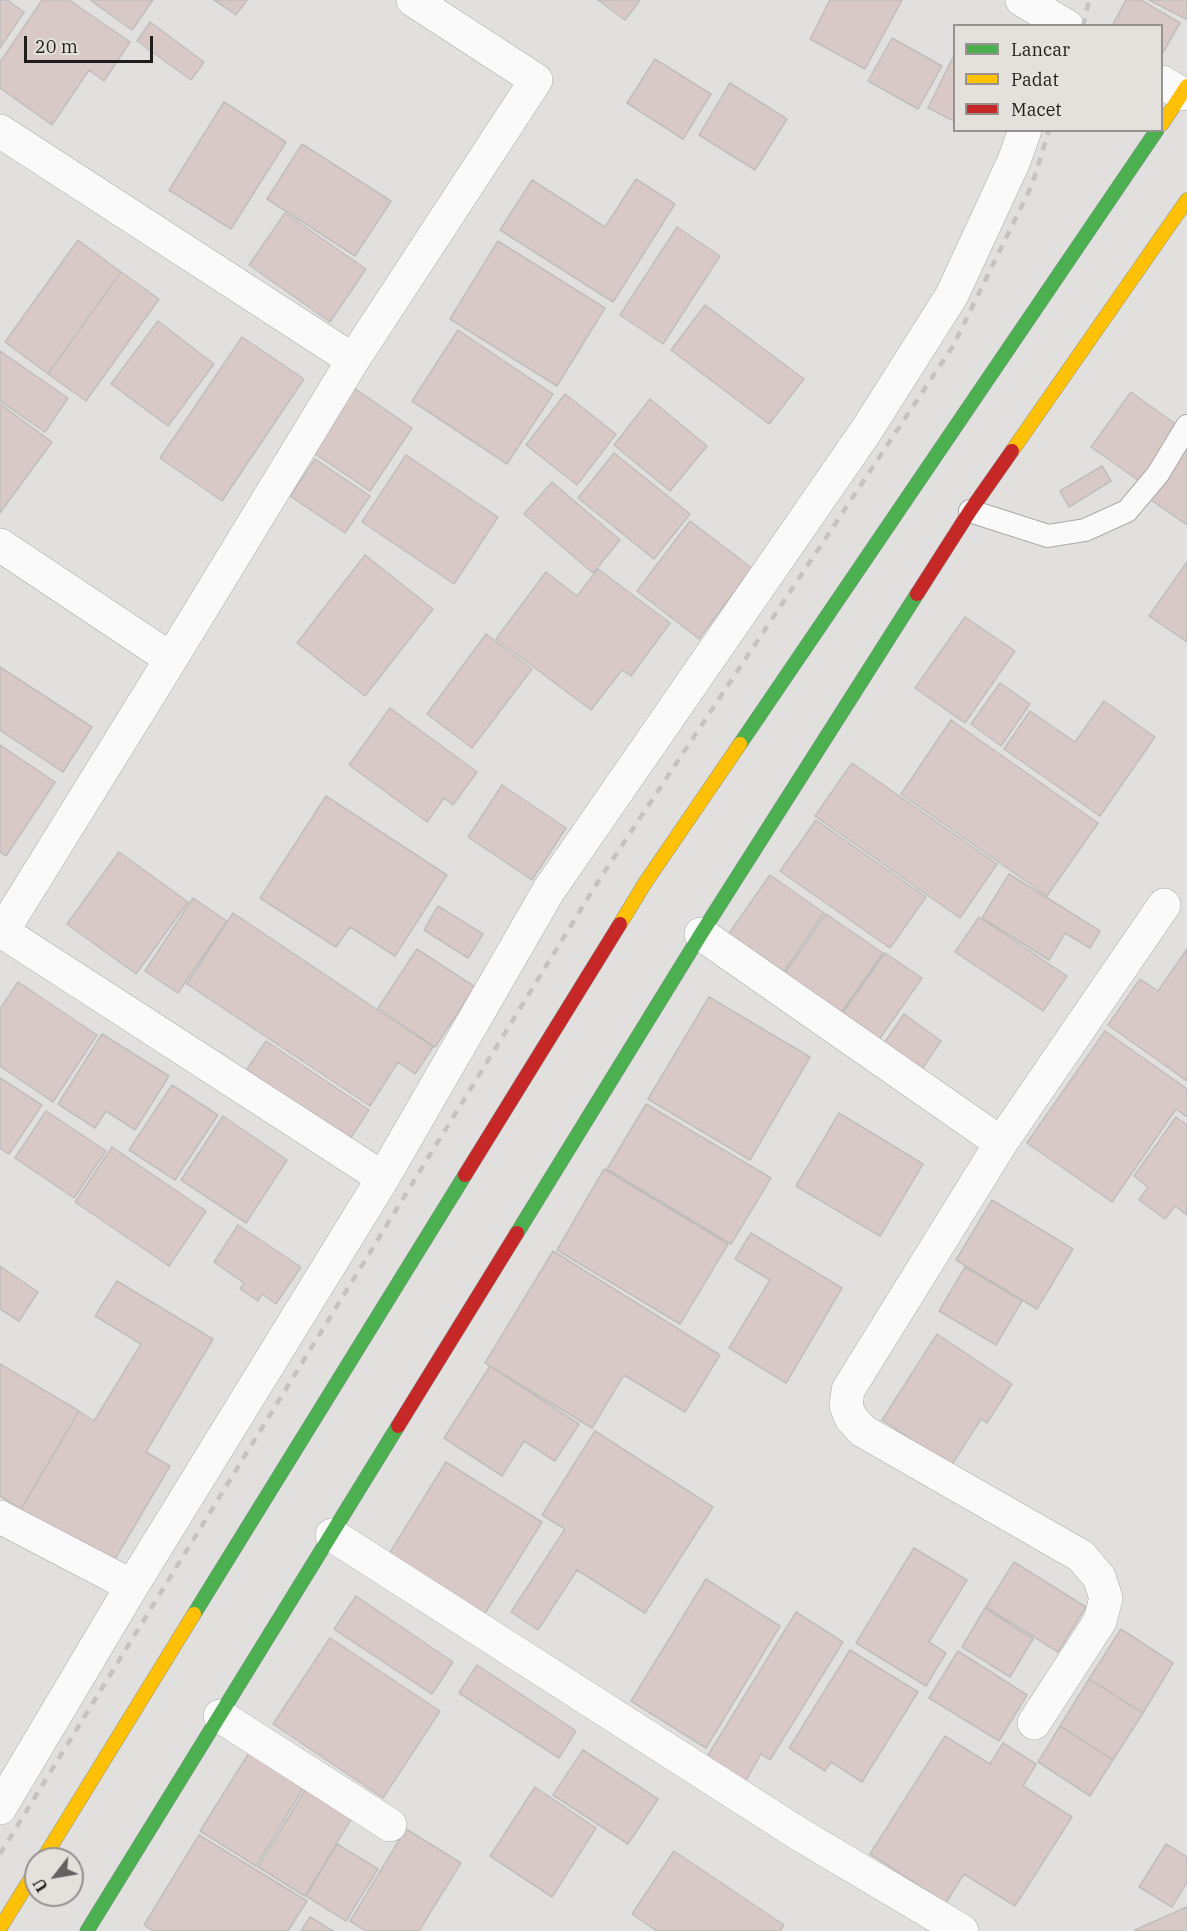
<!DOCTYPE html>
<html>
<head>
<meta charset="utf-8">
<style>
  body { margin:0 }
  #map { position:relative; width:1187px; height:1931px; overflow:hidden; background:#e2e0de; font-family:"IBM Plex Serif",serif }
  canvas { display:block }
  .legend { position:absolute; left:953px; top:24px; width:210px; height:108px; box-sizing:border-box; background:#e4e0dc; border:2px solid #95928f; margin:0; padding:8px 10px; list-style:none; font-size:18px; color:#1f1e1c }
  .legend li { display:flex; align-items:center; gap:12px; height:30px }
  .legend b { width:30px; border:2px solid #95928f }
  .north { position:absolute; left:24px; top:1847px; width:60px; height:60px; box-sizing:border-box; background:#e4e0dc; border:2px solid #95928f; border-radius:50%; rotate:239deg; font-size:16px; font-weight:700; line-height:24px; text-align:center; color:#1f1e1c }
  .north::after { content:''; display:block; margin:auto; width:21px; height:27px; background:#636260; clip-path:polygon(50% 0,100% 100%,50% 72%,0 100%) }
  .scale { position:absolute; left:24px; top:36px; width:129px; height:27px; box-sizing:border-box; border:3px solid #1f1e1c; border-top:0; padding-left:8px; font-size:18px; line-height:21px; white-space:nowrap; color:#1f1e1c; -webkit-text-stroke:4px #e4e0dc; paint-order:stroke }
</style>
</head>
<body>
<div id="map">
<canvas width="1187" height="1931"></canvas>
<ul class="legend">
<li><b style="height:8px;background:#4caf50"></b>Lancar</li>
<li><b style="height:8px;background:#ffc107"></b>Padat</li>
<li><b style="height:8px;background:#c62828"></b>Macet</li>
</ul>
<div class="north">U</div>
<div class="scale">20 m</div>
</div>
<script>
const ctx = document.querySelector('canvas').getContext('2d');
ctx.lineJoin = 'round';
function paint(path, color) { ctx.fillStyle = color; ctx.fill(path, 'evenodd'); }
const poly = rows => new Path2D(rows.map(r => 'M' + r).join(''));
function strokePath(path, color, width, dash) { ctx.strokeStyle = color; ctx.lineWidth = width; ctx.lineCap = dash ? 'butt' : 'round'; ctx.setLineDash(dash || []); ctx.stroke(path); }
const building = poly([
  [0,0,7,0,24,12,0,48,0,0],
  [42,0,69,0,130,42,104,81,89,70,52,125,0,88,0,62,42,0],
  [90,0,153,0,132,30,90,0],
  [214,0,247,0,236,15,214,0],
  [598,0,640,0,625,20,598,0],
  [830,0,902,0,865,69,810,39,830,0],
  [1126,0,1141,0,1180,23,1162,54,1162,26,1112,26,1126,0],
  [1149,0,1187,0,1187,18,1186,19,1149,0],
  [150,22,204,62,191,80,137,41,150,22],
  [892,38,942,66,918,109,868,81,892,38],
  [954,55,954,121,928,108,954,55],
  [655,59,711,94,683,139,627,103,655,59],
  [730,83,787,119,755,170,699,135,730,83],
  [224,102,286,142,231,229,169,190,224,102],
  [302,144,391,201,355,256,267,199,302,144],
  [636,179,675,204,613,302,500,230,532,180,605,227,636,179],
  [285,213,366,269,330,322,249,265,285,213],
  [677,227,720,256,663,344,620,315,677,227],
  [78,240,121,272,48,374,5,342,78,240],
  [498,241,605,308,557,386,450,319,498,241],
  [121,272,159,299,86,401,48,374,121,272],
  [705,305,804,379,769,424,671,350,705,305],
  [158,321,214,364,168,426,111,384,158,321],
  [458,330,553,394,507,464,412,401,458,330],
  [242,337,304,379,222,501,160,458,242,337],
  [0,351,68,398,45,432,0,401,0,351],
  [354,388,412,428,370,491,311,451,354,388],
  [1131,392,1181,428,1142,483,1091,447,1131,392],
  [565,394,616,434,577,485,526,445,565,394],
  [650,399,707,446,670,491,614,445,650,399],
  [0,404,52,442,0,513,0,404],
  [1187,441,1187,525,1148,498,1187,441],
  [614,453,690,514,654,559,578,498,614,453],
  [406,455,498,517,454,584,362,522,406,455],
  [315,459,370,496,345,533,290,496,315,459],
  [1102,466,1111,481,1069,507,1060,491,1102,466],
  [552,482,620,540,593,573,524,514,552,482],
  [690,521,752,568,699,639,637,591,690,521],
  [365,555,433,609,365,696,297,643,365,555],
  [1187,562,1187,642,1149,616,1187,562],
  [598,569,670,623,631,676,622,670,591,710,496,639,546,572,577,596,598,569],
  [965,617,1015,651,965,723,915,688,965,617],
  [486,634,532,669,472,748,427,714,486,634],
  [0,667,92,727,63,772,0,730,0,667],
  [1000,683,1030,704,1001,746,971,724,1000,683],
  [1104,701,1155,737,1100,816,1004,749,1030,711,1075,742,1104,701],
  [390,708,477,772,453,805,444,798,427,822,349,765,390,708],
  [951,720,1098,823,1047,896,901,794,951,720],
  [0,745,55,782,6,856,0,852,0,745],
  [852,763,997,864,960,918,815,816,852,763],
  [502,785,566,828,532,880,468,837,502,785],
  [326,796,447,875,395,956,350,927,336,947,260,898,326,796],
  [816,820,926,897,890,948,780,871,816,820],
  [119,852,188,902,136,974,67,924,119,852],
  [1009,874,1100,931,1090,948,1065,933,1049,960,982,918,1009,874],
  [770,875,824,913,780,977,725,939,770,875],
  [193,898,227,921,178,993,145,971,193,898],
  [438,906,483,934,468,958,424,930,438,906],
  [233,913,433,1047,415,1074,398,1062,370,1106,187,984,233,913],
  [826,914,883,953,836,1020,780,980,826,914],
  [979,917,1067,976,1043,1011,955,952,979,917],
  [417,949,475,987,435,1047,378,1008,417,949],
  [1187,949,1187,1081,1108,1025,1140,979,1158,991,1187,949],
  [885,953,922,978,876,1044,839,1018,885,953],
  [18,982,97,1035,53,1102,0,1066,0,1009,18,982],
  [709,997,810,1057,750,1160,648,1099,709,997],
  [904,1014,941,1041,918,1075,880,1049,904,1014],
  [1105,1031,1187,1089,1187,1117,1176,1109,1112,1202,1027,1143,1105,1031],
  [102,1034,169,1076,135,1130,106,1111,95,1128,58,1104,102,1034],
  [266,1041,369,1110,346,1145,243,1075,266,1041],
  [0,1078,42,1105,9,1154,0,1148,0,1078],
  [172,1085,218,1115,175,1180,129,1150,172,1085],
  [646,1104,771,1178,731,1244,607,1169,646,1104],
  [46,1111,106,1151,74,1198,15,1158,46,1111],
  [839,1113,923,1164,880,1236,796,1186,839,1113],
  [223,1116,287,1160,246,1223,181,1180,223,1116],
  [1176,1117,1187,1125,1187,1215,1175,1206,1165,1219,1139,1200,1148,1187,1134,1176,1176,1117],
  [112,1147,206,1211,169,1266,75,1202,112,1147],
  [604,1169,728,1244,680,1324,557,1250,604,1169],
  [992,1200,1073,1249,1037,1309,956,1260,992,1200],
  [238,1225,301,1267,276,1304,262,1294,258,1301,240,1289,244,1283,214,1262,238,1225],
  [751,1233,842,1288,786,1383,729,1348,770,1280,735,1259,751,1233],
  [553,1251,720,1355,685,1412,624,1375,592,1428,485,1363,553,1251],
  [0,1266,38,1292,19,1321,0,1309,0,1266],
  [965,1267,1022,1301,996,1345,939,1311,965,1267],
  [117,1281,213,1339,146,1452,170,1466,112,1564,21,1509,79,1411,94,1421,141,1344,95,1316,117,1281],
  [937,1334,1012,1384,987,1423,981,1419,951,1466,882,1420,937,1334],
  [0,1364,79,1411,21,1509,0,1496,0,1364],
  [490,1366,579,1424,555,1461,524,1441,502,1476,444,1438,490,1366],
  [595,1431,713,1507,645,1613,577,1570,538,1630,511,1612,565,1529,542,1515,595,1431],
  [446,1462,542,1522,484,1615,389,1554,446,1462],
  [914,1548,967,1580,929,1642,946,1653,926,1686,856,1643,914,1548],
  [1014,1562,1086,1607,1058,1652,986,1607,1014,1562],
  [706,1579,780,1626,706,1748,631,1701,706,1579],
  [356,1596,453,1662,432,1694,334,1629,356,1596],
  [985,1608,1033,1639,1010,1677,962,1647,985,1608],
  [796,1612,843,1642,770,1760,761,1754,745,1782,702,1765,796,1612],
  [1121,1629,1173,1663,1143,1713,1089,1679,1121,1629],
  [330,1638,440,1711,383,1798,273,1724,330,1638],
  [850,1650,918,1692,862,1782,831,1762,825,1771,789,1748,850,1650],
  [958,1651,1027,1695,999,1741,929,1698,958,1651],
  [477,1665,576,1731,559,1758,459,1693,477,1665],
  [1089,1679,1143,1713,1113,1760,1060,1726,1089,1679],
  [1060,1726,1113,1760,1090,1796,1038,1762,1060,1726],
  [945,1736,990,1764,1003,1743,1036,1764,1023,1786,1072,1817,1015,1906,964,1874,946,1903,870,1854,945,1736],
  [252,1748,307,1782,256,1866,200,1831,252,1748],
  [583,1750,658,1799,628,1844,553,1795,583,1750],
  [307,1787,353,1816,305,1896,258,1867,307,1787],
  [535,1787,596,1828,552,1897,490,1856,535,1787],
  [406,1829,461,1863,419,1931,366,1931,350,1921,406,1829],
  [199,1835,307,1901,288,1931,153,1931,144,1925,199,1835],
  [337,1844,378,1869,346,1921,306,1896,337,1844],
  [1166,1844,1187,1857,1187,1882,1172,1907,1139,1887,1166,1844],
  [674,1851,784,1925,780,1931,657,1931,632,1914,674,1851],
  [1187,1907,1187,1931,1136,1931,1135,1930,1187,1907],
  [310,1917,333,1931,301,1931,310,1917]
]);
const lane = poly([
  [970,511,1048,536,1085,530,1127,511,1158,474,1187,426]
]);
const street = poly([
  [1022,0,1067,26],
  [1162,82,1182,94],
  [0,131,353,360],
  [0,545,171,659],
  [0,930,383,1178],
  [2,932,171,659,353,360,536,80,413,0],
  [701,934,1001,1143],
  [0,1517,132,1586],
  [332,1535,799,1834,962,1931],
  [220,1716,390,1825],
  [1034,1723,1100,1621,1106,1598,1099,1577,1081,1556,863,1431,851,1418,846,1406,848,1390,1001,1143,1164,905],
  [0,1808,132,1586,383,1178,549,890,866,431,952,295,1014,161,1025,130]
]);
const fast = poly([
  [740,744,1157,130],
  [517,1233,701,934,917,594],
  [194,1614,465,1175],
  [87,1931,398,1426]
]);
const slow = poly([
  [1162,124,1187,86],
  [1012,451,1187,200],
  [620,924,645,883,740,744],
  [43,1859,194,1614],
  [0,1928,36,1870]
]);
const jam = poly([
  [917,594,970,511,1012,451],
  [465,1175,620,924],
  [398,1426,517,1233]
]);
const rail = poly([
  [1083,26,1089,0],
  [0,1854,599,880,953,346,1032,185,1049,130]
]);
paint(building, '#d8c9c6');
strokePath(building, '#c0bebc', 1.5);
strokePath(lane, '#abaaa8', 24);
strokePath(street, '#abaaa8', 34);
strokePath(fast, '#849494', 15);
strokePath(slow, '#849494', 15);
strokePath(jam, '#849494', 15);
strokePath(lane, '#fbfafa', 22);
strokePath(street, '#fbfafa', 33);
strokePath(fast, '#4caf50', 14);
strokePath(slow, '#ffc107', 14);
strokePath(jam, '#c62828', 14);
strokePath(rail, '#c3c3c3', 4.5, [8, 8]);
</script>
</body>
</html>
